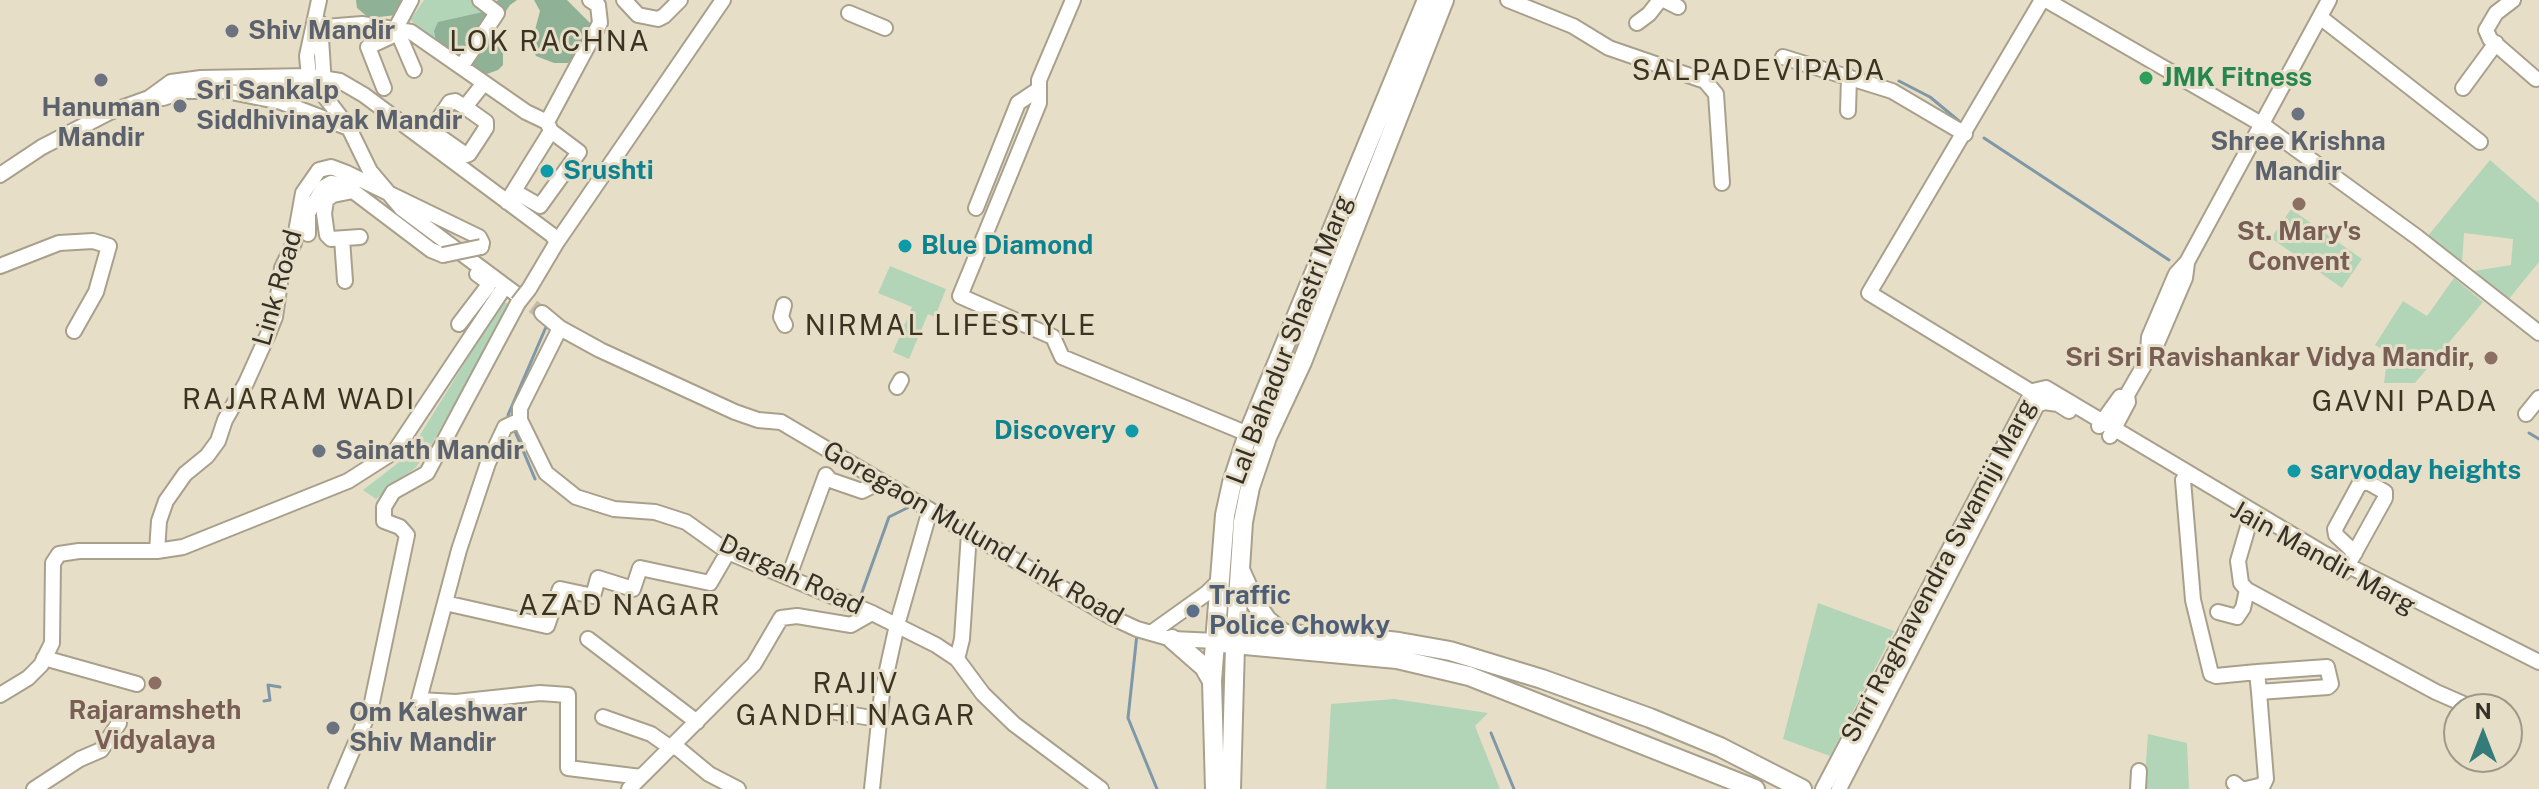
<!DOCTYPE html>
<html>
<head>
<meta charset="utf-8">
<style>
  body { margin:0 }
  #map { position:relative; width:2539px; height:789px; overflow:hidden; background:#e7dec8; font-family:"Public Sans",sans-serif }
  canvas { display:block }
  .north { position:absolute; left:2443px; top:693px; width:80px; height:80px; box-sizing:border-box; background:#e7dec8; border:2px solid #9f9888; border-radius:50%; rotate:0deg; font-size:22px; font-weight:700; line-height:32px; text-align:center; color:#343028 }
  .north::after { content:''; display:block; margin:auto; width:28px; height:36px; background:#347c79; clip-path:polygon(50% 0,100% 100%,50% 72%,0 100%) }
</style>
</head>
<body>
<div id="map">
<canvas width="2539" height="789"></canvas>
<div class="north">N</div>
</div>
<script>
const ctx = document.querySelector('canvas').getContext('2d');
ctx.lineJoin = 'round';
function paint(path, color) { ctx.fillStyle = color; ctx.fill(path, 'evenodd'); }
const poly = rows => new Path2D(rows.map(r => 'M' + r).join(''));
function strokePath(path, color, width, dash) { ctx.strokeStyle = color; ctx.lineWidth = width; ctx.lineCap = dash ? 'butt' : 'round'; ctx.setLineDash(dash || []); ctx.stroke(path); }
function label(font, color, halo, rows, align = 'center') {
  ctx.font = font + ' "Public Sans",sans-serif'; ctx.lineWidth = 6; ctx.setLineDash([]); ctx.textBaseline = 'middle'; ctx.strokeStyle = halo; ctx.fillStyle = color; for (const [text, x, y, turn = 0] of rows) {
    ctx.save(); ctx.translate(x, y); ctx.rotate((+turn || 0) * Math.PI / 180); ctx.textAlign = isNaN(turn) ? turn : align; if (halo) ctx.strokeText(text, 0, 0); ctx.fillText(text, 0, 0); ctx.restore();
  }
}
const green = poly([
  [424,0,472,0,494,15,463,58,410,20],
  [2490,160,2539,203,2539,262,2508,300,2474,271,2511,265,2513,239,2464,233,2462,264,2427,237],
  [2291,209,2362,259,2342,288,2271,238],
  [890,266,946,289,935,317,928,314,909,359,893,352,912,307,878,293],
  [2454,278,2483,302,2415,383,2384,383,2388,352,2375,345,2403,301,2427,316],
  [503,301,510,305,426,454,416,467,376,499,363,490,407,456],
  [1818,603,1894,631,1830,756,1783,739],
  [1394,699,1488,713,1475,726,1500,789,1326,789,1331,704],
  [2148,734,2187,743,2189,789,2144,789]
]);
const forest = poly([
  [356,0,405,0,397,15,369,18,357,8],
  [498,0,517,0,510,5,496,26,495,35,503,51,503,65,498,70,484,75,437,46,434,31,438,22,483,12],
  [534,0,567,0,590,23,592,34,568,63,554,63,536,56,531,45,540,11]
]);
const stream = poly([
  [1899,81,1930,97,1959,121],
  [1984,138,2169,260],
  [509,418,508,415,546,327],
  [514,429,535,479],
  [2529,433,2539,439],
  [861,595,889,517,911,506],
  [1137,634,1128,718,1157,789],
  [264,701,270,700,268,685,280,687],
  [1491,733,1514,789]
]);
const minorTunnel = poly([
  [516,294,542,313]
]);
const minor = poly([
  [319,0,307,56,309,76,349,128,370,171,402,209,516,294],
  [411,0,396,28,414,70],
  [624,0,638,15,658,19,664,16,680,0],
  [1073,0,1039,80,1039,103,960,296,1053,337,1062,357,1248,434],
  [1508,0,1573,26,1609,48,1705,81,1716,94,1722,183],
  [1664,0,1678,7],
  [2046,0,2263,125,2417,237,2539,333],
  [2513,0,2496,13,2486,30,2490,39,2536,79],
  [849,13,885,28],
  [2320,17,2480,142],
  [320,23,324,85],
  [1637,23,1649,14,1660,0],
  [313,28,362,24,411,32,526,112,547,122,551,131,507,202],
  [1783,57,1892,91,1965,134],
  [461,67,497,13,480,0],
  [384,88,368,47,398,33],
  [2463,88,2496,43],
  [149,98,171,82,201,78,309,76,340,81,364,95,552,235,557,242],
  [465,107,486,122,486,128,469,154,466,155,433,132,433,127,450,102,455,101,465,107,484,83],
  [1848,111,1849,77],
  [547,122,600,23,598,5,590,0],
  [0,175,42,147,110,112,149,98,163,98,185,91,226,91,281,102,349,128],
  [519,194,540,206,579,152,551,131],
  [976,208,1018,103,1039,89],
  [308,234,308,213,324,187,331,183,352,186],
  [360,237,331,239,327,235,324,214,326,200,333,195,353,191,431,250,443,255],
  [342,239,345,281],
  [0,266,59,243,93,241,109,246,96,292,74,331],
  [529,289,557,242,723,0],
  [784,305,781,317,785,325],
  [542,313,560,328,600,350,735,412,758,420,781,422,1111,617,1137,629,1172,639,1217,641],
  [459,324,488,286,488,282,477,274],
  [560,328,520,408,520,420,546,473,576,497,614,509,655,512,686,522,728,552,872,613,936,645,957,659,983,694,1014,724,1101,789],
  [2148,354,2149,337,2176,274,2187,262,2329,0],
  [897,387,901,380],
  [2038,396,1869,293,2042,0],
  [2526,414,2539,398],
  [520,420,505,427,488,463,459,550,419,700,456,702,540,693,568,695,568,768,641,777],
  [2099,426,2120,397,2127,395],
  [2110,436,2128,402,2127,395,2158,341,2185,278,2187,263],
  [2183,480,2193,600,2211,674,2216,676,2257,672,2327,667,2331,684,2328,687,2259,692,2257,672],
  [2250,520,2238,561,2241,583,2247,590,2436,692,2475,709],
  [157,551,159,521,166,501,185,474,207,456,218,441,225,420,246,383,269,332,275,317,282,268,294,243,303,193,319,170,331,167,347,173,479,237,482,243,481,247],
  [2344,572,2385,498,2385,492,2369,483,2360,483,2335,529,2336,535,2355,553],
  [789,576,826,475,830,480,862,491,880,482],
  [445,603,547,626,560,589,593,596,598,578,633,589,640,568,710,583,728,552],
  [2218,612,2237,617,2243,608,2247,590],
  [1151,633,1207,593,1221,579],
  [588,639,697,722],
  [44,658,137,684],
  [957,659,962,639,969,533],
  [0,695,28,678,41,665,52,643,53,563,59,554,79,551,157,551,183,547,348,481,395,451,505,286],
  [836,712,877,719],
  [603,717,651,734,671,748],
  [2507,722,2508,723],
  [674,745,709,774,738,789],
  [2234,783,2241,789,2246,789,2263,785,2266,779,2259,692],
  [34,789,80,759,101,750,119,723],
  [336,789,371,707,407,535,400,527,384,521,384,507,393,492,427,473,518,303],
  [629,789,754,664,781,618,797,616,851,625,872,613],
  [872,789,882,693,897,625,930,510],
  [1823,789,2033,391,2046,388,2323,553,2539,662],
  [1839,789,2037,405,2044,402,2058,404,2069,411],
  [2138,789,2139,771]
]);
const major = poly([
  [1241,572,1254,601,1267,620,1283,633],
  [1226,637,1236,632,1352,637,1399,642,1450,651,1542,679,1650,718,1720,747,1802,789],
  [1172,639,1204,667,1212,681],
  [1223,643,1397,659,1469,676,1755,789],
  [1215,789,1212,681,1225,515,1232,483,1248,434,1427,0],
  [1231,789,1235,646,1243,522,1250,487,1267,437,1302,362,1444,0]
]);
const minorBridge = poly([
  [443,255,481,247],
  [518,303,529,289]
]);
const markers = [
  [232,31,8,"#6b7280"],
  [2146,78,8,"#2e9e5b"],
  [101,80,8,"#6b7280"],
  [180,106,8,"#6b7280"],
  [2298,114,8,"#6b7280"],
  [547,171,8,"#0f9aa8"],
  [2299,204,8,"#8d6e63"],
  [905,246,8,"#0f9aa8"],
  [2491,358,8,"#8d6e63"],
  [1132,431,8,"#0f9aa8"],
  [319,451,8,"#6b7280"],
  [2294,471,8,"#0f9aa8"],
  [1193,611,8,"#5c6f8a"],
  [155,683,8,"#8d6e63"],
  [333,728,8,"#6b7280"]
];
const worshipNames = [
  ["Shiv Mandir",248,31],
  ["Sri Sankalp",196,91],
  ["Siddhivinayak Mandir",196,121],
  ["Hanuman",101,108,"center"],
  ["Mandir",101,138,"center"],
  ["Shree Krishna",2298,142,"center"],
  ["Mandir",2298,172,"center"],
  ["Sainath Mandir",335,451],
  ["Om Kaleshwar",349,713],
  ["Shiv Mandir",349,743]
];
const leisureNames = [
  ["JMK Fitness",2162,78]
];
const cultureNames = [
  ["Srushti",563,171],
  ["Blue Diamond",921,246],
  ["Discovery",1116,431,"right"],
  ["sarvoday heights",2310,471]
];
const educationNames = [
  ["St. Mary's",2299,232],
  ["Convent",2299,262],
  ["Sri Sri Ravishankar Vidya Mandir,",2475,358,"right"],
  ["Rajaramsheth",155,711],
  ["Vidyalaya",155,741]
];
const streetNames = [
  ["Link Road",278,288,-74],
  ["Lal Bahadur Shastri Marg",1290,340,-69],
  ["Goregaon Mulund Link Road",973,534,30],
  ["Jain Mandir Marg",2323,558,29],
  ["Shri Raghavendra Swamiji Marg",1939,571,-62],
  ["Dargah Road",791,575,25]
];
const serviceNames = [
  ["Traffic",1209,596],
  ["Police Chowky",1209,626]
];
const neighbourhoodNames = [
  ["LOK RACHNA",550,42],
  ["SALPADEVIPADA",1759,71],
  ["NIRMAL LIFESTYLE",951,326],
  ["RAJARAM WADI",299,400],
  ["GAVNI PADA",2405,402],
  ["AZAD NAGAR",620,606],
  ["RAJIV",856,684],
  ["GANDHI NAGAR",856,716]
];
paint(green, '#b2d5b8');
paint(forest, '#8fb196');
strokePath(stream, '#7f98a7', 3);
strokePath(minorTunnel, '#c3bba8', 14, [14, 7]);
strokePath(minor, '#a9a08c', 18);
strokePath(major, '#a9a08c', 22);
strokePath(minor, '#fff', 14);
strokePath(major, '#fff', 18);
strokePath(minorBridge, '#a9a08c', 18, []);
strokePath(minorBridge, '#fff', 14);
for (const [x, y, r, color] of markers) { const dot = new Path2D(); dot.arc(x, y, r, 0, 2 * Math.PI); ctx.fillStyle = color; ctx.fill(dot); strokePath(dot, '#e7dec8', 3); }
label('bold 26px', '#5b616d', '#e7dec8', worshipNames, 'left');
label('bold 26px', '#27864d', '#e7dec8', leisureNames, 'left');
label('bold 26px', '#0d838f', '#e7dec8', cultureNames, 'left');
label('bold 26px', '#785e54', '#e7dec8', educationNames);
label('26px', '#343028', '#e7dec8', streetNames);
label('bold 26px', '#4e5e75', '#e7dec8', serviceNames, 'left');
ctx.letterSpacing = '2px';
label('28px', '#3b3422', '#e7dec8', neighbourhoodNames);
ctx.letterSpacing = '0px';
</script>
</body>
</html>
